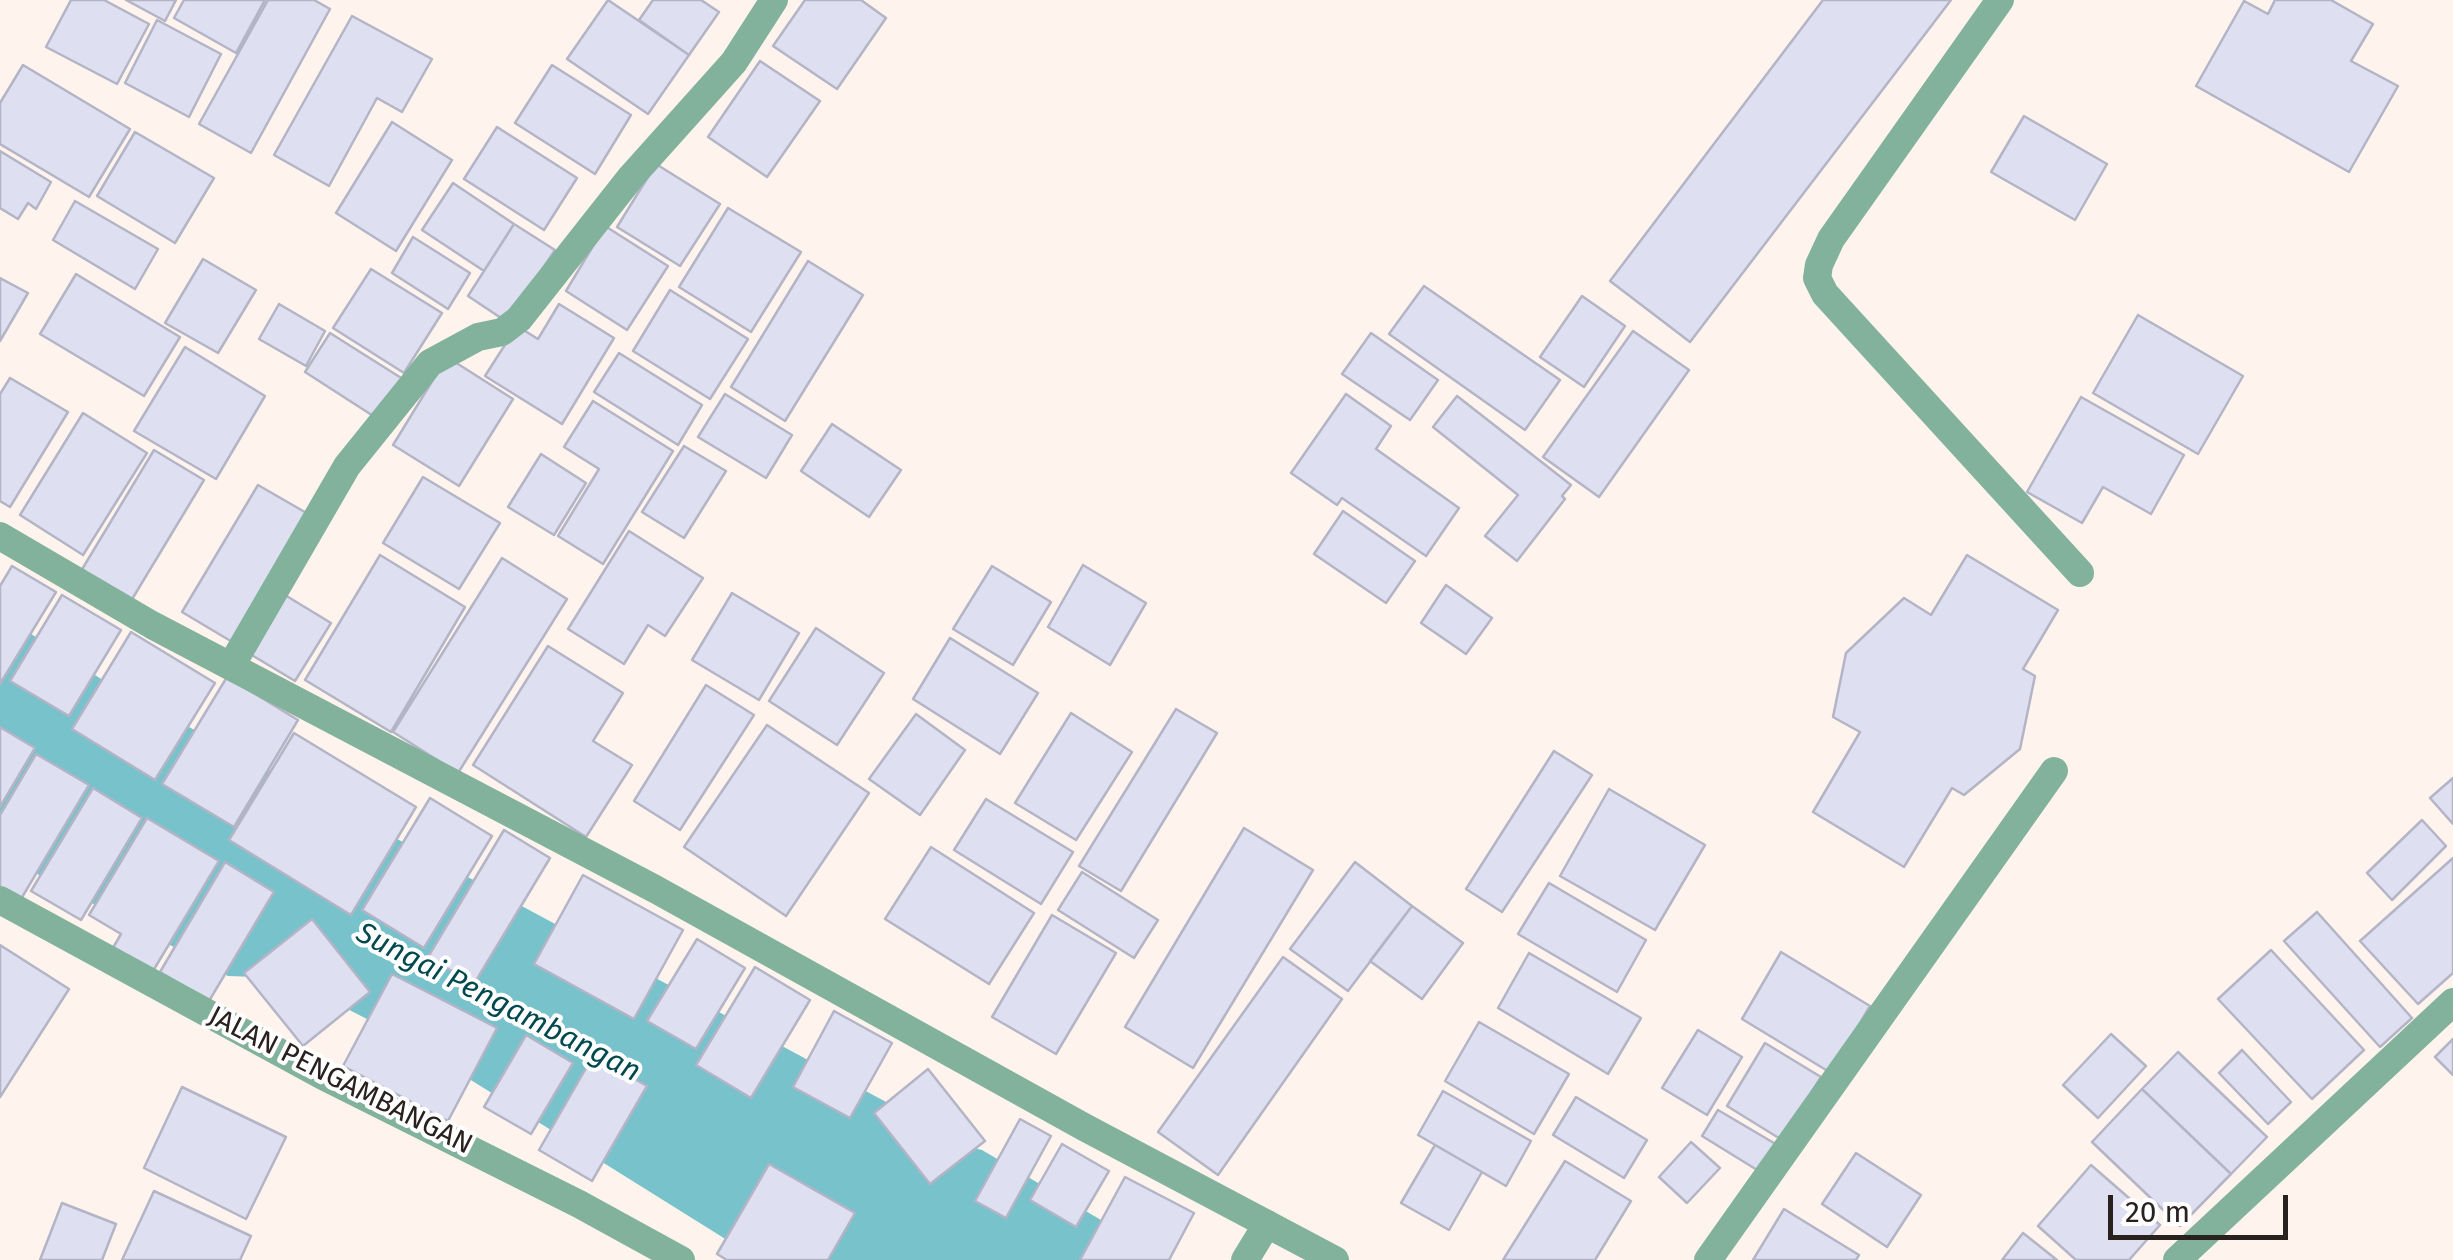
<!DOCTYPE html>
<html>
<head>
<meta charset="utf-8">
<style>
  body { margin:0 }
  #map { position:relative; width:2453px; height:1260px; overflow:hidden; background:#fff4ed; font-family:"Fira Sans",sans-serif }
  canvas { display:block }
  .scale { position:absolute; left:2108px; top:1195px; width:180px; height:45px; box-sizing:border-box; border:5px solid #28211e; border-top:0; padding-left:12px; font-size:30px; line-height:35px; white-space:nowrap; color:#28211e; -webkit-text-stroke:8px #fff; paint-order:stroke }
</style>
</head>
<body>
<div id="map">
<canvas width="2453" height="1260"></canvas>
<div class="scale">20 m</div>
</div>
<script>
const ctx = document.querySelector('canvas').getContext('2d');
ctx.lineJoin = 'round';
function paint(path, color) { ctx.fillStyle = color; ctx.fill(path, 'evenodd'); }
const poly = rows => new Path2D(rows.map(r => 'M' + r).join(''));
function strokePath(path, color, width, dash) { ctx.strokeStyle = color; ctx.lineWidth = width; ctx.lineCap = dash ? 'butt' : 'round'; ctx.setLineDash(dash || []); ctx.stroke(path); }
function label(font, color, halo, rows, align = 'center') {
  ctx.font = font + ' "Fira Sans",sans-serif'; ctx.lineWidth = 8; ctx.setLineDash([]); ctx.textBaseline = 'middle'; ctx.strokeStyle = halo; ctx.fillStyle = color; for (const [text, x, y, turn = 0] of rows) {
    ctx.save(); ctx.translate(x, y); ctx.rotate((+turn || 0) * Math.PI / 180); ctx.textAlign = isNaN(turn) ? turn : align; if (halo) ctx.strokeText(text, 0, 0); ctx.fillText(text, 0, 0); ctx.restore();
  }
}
const water = poly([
  [0,614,109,684,901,1110,957,1144,982,1150,1169,1260,759,1260,402,1037,287,978,228,976,0,854]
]);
const building = poly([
  [71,0,104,0,149,24,117,84,46,47,71,0],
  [126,0,176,0,165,21,126,0],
  [184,0,265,0,236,53,174,18,184,0],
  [268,0,314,0,330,9,251,153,199,124,268,0],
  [608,0,689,55,648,114,567,59,608,0],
  [653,0,701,0,719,12,689,55,639,20,653,0],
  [805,0,861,0,886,18,837,89,773,46,805,0],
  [1823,0,1951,0,1690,342,1610,281,1823,0],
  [2275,0,2331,0,2373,24,2351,61,2398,86,2349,172,2196,86,2244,1,2268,14,2275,0],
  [352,16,432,59,402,112,377,98,329,186,274,155,352,16],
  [157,20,221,54,189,117,125,83,157,20],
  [760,61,820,101,767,177,708,137,760,61],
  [23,65,130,129,89,197,0,144,0,103,23,65],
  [552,65,631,115,595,174,515,123,552,65],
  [2024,116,2107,164,2075,220,1991,172,2024,116],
  [392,122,452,160,396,251,336,213,392,122],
  [497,127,577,178,544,230,464,179,497,127],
  [135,132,214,178,175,243,97,196,135,132],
  [0,151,51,182,36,209,28,203,18,219,0,208,0,151],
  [656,164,720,204,680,266,617,227,656,164],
  [453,183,514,224,484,271,422,230,453,183],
  [75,201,158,249,135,289,53,240,75,201],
  [728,208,801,252,751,332,679,287,728,208],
  [514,224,555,250,507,322,468,296,514,224],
  [605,226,668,266,627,330,566,291,605,226],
  [413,237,470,273,448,309,392,273,413,237],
  [203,259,256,290,218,353,165,323,203,259],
  [808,261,863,295,785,421,731,387,808,261],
  [371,269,442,313,404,373,333,328,371,269],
  [76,274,180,337,144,396,40,334,76,274],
  [0,278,28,293,0,341,0,278],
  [1424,286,1560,380,1525,430,1389,334,1424,286],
  [670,290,748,339,710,399,633,351,670,290],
  [1582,296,1625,326,1584,387,1540,357,1582,296],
  [279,304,325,331,306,366,259,339,279,304],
  [559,304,614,338,562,424,485,376,517,326,538,339,559,304],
  [2138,315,2243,376,2198,454,2093,393,2138,315],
  [1633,331,1689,370,1599,497,1543,457,1633,331],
  [330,333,406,381,381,421,305,372,330,333],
  [1371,333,1438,380,1410,420,1342,374,1371,333],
  [185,347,265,396,216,479,134,431,185,347],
  [619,353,702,405,678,445,594,392,619,353],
  [447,357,513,399,459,486,393,445,447,357],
  [10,378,68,412,10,507,0,501,0,394,10,378],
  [725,394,792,435,766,478,698,437,725,394],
  [1346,394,1391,426,1376,449,1459,508,1426,556,1342,498,1337,505,1291,473,1346,394],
  [1457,396,1571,485,1562,496,1565,499,1517,561,1485,536,1518,495,1433,427,1457,396],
  [2081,397,2184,455,2151,514,2103,487,2082,523,2027,492,2081,397],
  [593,401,673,451,603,564,558,536,599,469,564,447,593,401],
  [83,413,147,453,83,555,20,515,83,413],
  [832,424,901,470,869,517,801,471,832,424],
  [684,446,726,471,684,538,642,512,684,446],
  [154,450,204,480,131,601,81,571,154,450],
  [541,454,586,483,554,535,508,507,541,454],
  [423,477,500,523,459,589,383,543,423,477],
  [258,485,310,515,234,643,182,612,258,485],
  [1343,511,1415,561,1386,603,1314,554,1343,511],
  [629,531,703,578,665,636,648,625,624,664,568,629,629,531],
  [380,555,465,607,391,732,305,680,380,555],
  [1967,555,2058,610,2023,669,2035,676,2020,749,1964,795,1952,788,1904,867,1813,812,1860,732,1833,717,1846,653,1904,598,1931,615,1967,555],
  [502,558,567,599,458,773,393,732,502,558],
  [1083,565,1146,603,1110,665,1048,627,1083,565],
  [12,566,56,592,0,684,0,586,12,566],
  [992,566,1051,602,1013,665,953,629,992,566],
  [1446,585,1492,618,1466,654,1421,623,1446,585],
  [280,592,331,623,295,681,245,651,280,592],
  [732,593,799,633,759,700,692,660,732,593],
  [62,595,121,630,69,716,10,681,62,595],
  [816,628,884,673,837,745,769,701,816,628],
  [131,632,215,683,155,780,72,729,131,632],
  [950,638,1038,693,1000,754,913,699,950,638],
  [548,646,623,693,593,741,632,765,586,837,473,765,548,646],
  [227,677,298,720,234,827,162,784,227,677],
  [706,685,754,715,680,830,634,801,706,685],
  [1176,709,1217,733,1121,891,1079,866,1176,709],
  [1071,713,1132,752,1076,840,1015,803,1071,713],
  [916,714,965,750,920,815,869,779,916,714],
  [767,725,869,793,786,916,684,847,767,725],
  [0,727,35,748,0,807,0,727],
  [294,733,416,807,351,915,229,840,294,733],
  [1554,751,1592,775,1502,912,1466,889,1554,751],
  [36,754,89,785,18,904,0,893,0,815,36,754],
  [2453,778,2453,824,2430,798,2453,778],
  [93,788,142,818,81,920,31,891,93,788],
  [1609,789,1705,845,1655,930,1560,876,1609,789],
  [430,798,492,836,424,948,362,910,430,798],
  [986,799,1073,852,1041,904,954,850,986,799],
  [147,818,219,861,150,976,110,953,121,934,89,915,147,818],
  [2422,820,2446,846,2392,900,2367,873,2422,820],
  [1244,828,1313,870,1193,1068,1125,1027,1244,828],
  [504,830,550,858,474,984,428,957,504,830],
  [931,847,1034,913,989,984,885,919,931,847],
  [2453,858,2453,973,2418,1004,2360,941,2453,858],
  [225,862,274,892,209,1001,160,972,225,862],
  [1355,862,1412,906,1348,991,1290,949,1355,862],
  [1082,872,1158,920,1134,958,1058,910,1082,872],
  [583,875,683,930,634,1019,534,964,583,875],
  [1549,883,1646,940,1617,992,1518,934,1549,883],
  [1412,906,1463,943,1422,999,1370,961,1412,906],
  [2317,912,2412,1018,2380,1047,2284,941,2317,912],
  [1052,915,1116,953,1056,1054,992,1017,1052,915],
  [312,919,370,992,303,1046,244,973,312,919],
  [697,939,745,968,696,1049,647,1021,697,939],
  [0,945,69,989,0,1097,0,945],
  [2271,950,2364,1050,2312,1099,2218,999,2271,950],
  [1781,952,1870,1006,1831,1073,1742,1019,1781,952],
  [1529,953,1641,1018,1608,1074,1498,1008,1529,953],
  [1283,957,1342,999,1218,1175,1158,1132,1283,957],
  [755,967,810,1000,751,1098,696,1065,755,967],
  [392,974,497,1028,448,1121,343,1066,392,974],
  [834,1011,892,1043,850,1118,793,1087,834,1011],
  [1479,1022,1569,1074,1534,1134,1445,1081,1479,1022],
  [1698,1030,1742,1057,1707,1115,1662,1088,1698,1030],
  [2111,1034,2146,1066,2098,1118,2063,1085,2111,1034],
  [526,1035,573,1063,531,1134,484,1107,526,1035],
  [2453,1039,2453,1075,2435,1057,2453,1039],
  [1765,1043,1821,1077,1782,1140,1727,1106,1765,1043],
  [2242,1050,2291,1102,2268,1124,2219,1073,2242,1050],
  [2178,1052,2267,1137,2231,1174,2142,1089,2178,1052],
  [593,1056,647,1086,592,1181,539,1150,593,1056],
  [928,1069,985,1141,930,1184,874,1113,928,1069],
  [182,1087,286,1137,246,1219,144,1168,182,1087],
  [2142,1089,2231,1174,2180,1226,2092,1142,2142,1089],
  [1443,1091,1531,1141,1506,1186,1418,1135,1443,1091],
  [1576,1097,1647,1140,1624,1178,1553,1135,1576,1097],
  [1718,1110,1779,1146,1762,1173,1702,1136,1718,1110],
  [1020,1119,1051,1136,1006,1218,975,1201,1020,1119],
  [1691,1142,1720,1168,1687,1203,1659,1177,1691,1142],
  [1062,1144,1109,1171,1076,1227,1030,1200,1062,1144],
  [1435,1145,1482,1172,1449,1230,1401,1203,1435,1145],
  [1856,1153,1921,1195,1887,1247,1822,1204,1856,1153],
  [1565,1161,1631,1201,1595,1260,1503,1260,1565,1161],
  [769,1164,855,1213,828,1260,727,1260,717,1254,769,1164],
  [2091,1165,2160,1225,2129,1260,2076,1260,2038,1226,2091,1165],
  [1125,1177,1194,1213,1169,1260,1080,1260,1125,1177],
  [154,1191,251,1236,240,1260,122,1260,154,1191],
  [62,1203,116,1224,102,1260,40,1260,62,1203],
  [1784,1209,1859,1255,1856,1260,1753,1260,1784,1209],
  [2023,1233,2057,1260,2002,1260,2023,1233]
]);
const minor = poly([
  [2000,0,1831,239,1819,265,1817,278,1825,294,2080,573],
  [231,666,347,466,430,363,478,337,502,332,519,319,631,177,734,62,774,0],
  [0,900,323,1076,579,1204,681,1260],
  [1245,1260,1267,1224],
  [1708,1260,2054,771],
  [2177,1260,2453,1002]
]);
const tertiary = poly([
  [0,536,152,625,655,889,1084,1127,1335,1260]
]);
const streetNames = [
  ["JALAN PENGAMBANGAN",340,1081,27]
];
const waterNames = [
  ["Sungai Pengambangan",498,1003,27]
];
paint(water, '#78c2cb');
paint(building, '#dedff1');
strokePath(building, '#b3b4c5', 2.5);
strokePath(minor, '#82b29b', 28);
strokePath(tertiary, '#82b29b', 28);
label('28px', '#28211e', '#fff', streetNames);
label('italic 30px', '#00494f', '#fff', waterNames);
</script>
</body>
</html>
